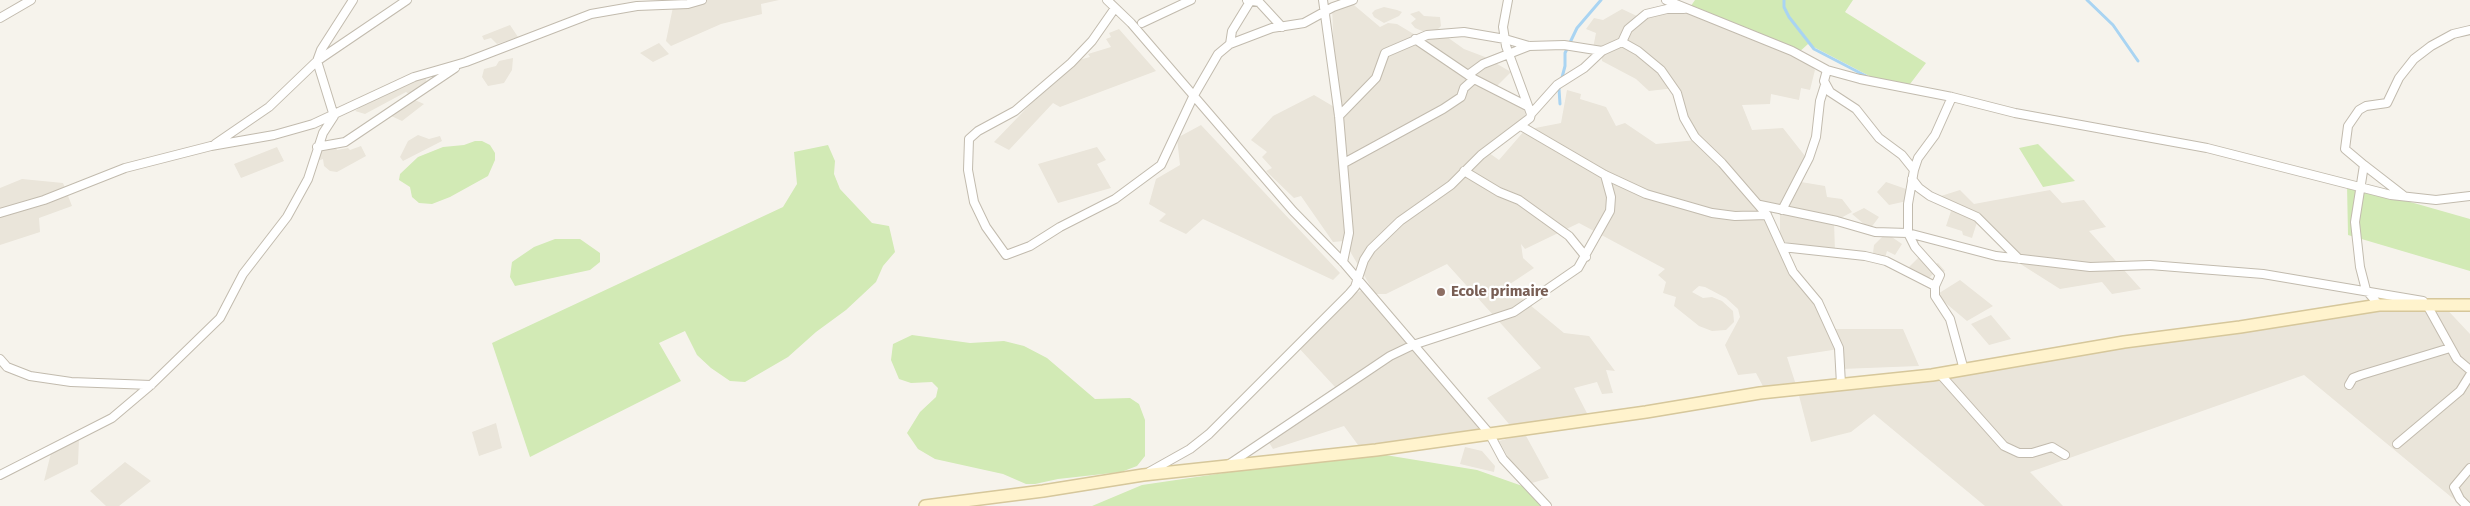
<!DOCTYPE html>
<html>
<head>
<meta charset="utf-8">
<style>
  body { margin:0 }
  canvas { display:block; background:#f6f3ec }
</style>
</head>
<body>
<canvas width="2470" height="506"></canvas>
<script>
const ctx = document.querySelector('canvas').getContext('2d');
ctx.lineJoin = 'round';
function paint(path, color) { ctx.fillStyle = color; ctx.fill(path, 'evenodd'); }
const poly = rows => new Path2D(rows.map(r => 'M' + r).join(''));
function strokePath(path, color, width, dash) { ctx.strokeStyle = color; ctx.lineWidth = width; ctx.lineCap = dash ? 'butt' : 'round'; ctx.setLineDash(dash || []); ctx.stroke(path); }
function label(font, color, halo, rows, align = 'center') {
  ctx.font = font + ' "Fira Sans",sans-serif'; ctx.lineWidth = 4.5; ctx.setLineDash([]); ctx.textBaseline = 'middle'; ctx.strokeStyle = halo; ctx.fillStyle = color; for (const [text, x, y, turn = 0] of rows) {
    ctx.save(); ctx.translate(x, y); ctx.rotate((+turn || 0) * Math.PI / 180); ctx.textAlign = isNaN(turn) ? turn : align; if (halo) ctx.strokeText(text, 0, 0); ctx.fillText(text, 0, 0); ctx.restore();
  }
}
const residential = poly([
  [667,0,779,0,761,4,762,14,721,24,671,46,666,41,673,7],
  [1348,0,1380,27,1388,23,1397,24,1417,36,1440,32,1464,49,1485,57,1511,72,1494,89,1523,103,1526,119,1485,150,1499,160,1525,130,1561,123,1567,90,1581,94,1580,99,1606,107,1616,126,1625,123,1656,144,1696,140,1675,88,1649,91,1636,79,1602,61,1601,50,1593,48,1596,33,1586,29,1594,18,1603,20,1622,9,1639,17,1655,7,1680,5,1797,54,1809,63,1815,70,1810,90,1801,88,1799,100,1771,94,1770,104,1742,105,1752,130,1783,128,1805,156,1795,181,1825,186,1827,197,1842,199,1852,212,1837,220,1761,204,1780,237,1780,211,1834,221,1835,252,1781,241,1793,271,1811,291,1831,329,1903,329,1919,366,1841,369,1839,349,1787,357,1797,388,2440,302,2470,334,2470,506,2462,506,2304,375,2030,472,2063,506,1985,506,1874,414,1851,432,1811,442,1797,388,1766,392,1756,373,1738,375,1725,345,1740,317,1738,309,1726,298,1705,287,1699,286,1692,292,1703,298,1712,297,1722,301,1733,311,1734,322,1726,330,1712,331,1699,326,1674,306,1676,297,1663,293,1666,282,1658,275,1665,269,1579,223,1525,249,1521,244,1523,258,1534,268,1507,286,1564,333,1589,336,1615,371,1606,370,1613,393,1602,394,1597,382,1574,388,1590,419,1514,430,1487,398,1541,368,1447,264,1386,294,1375,294,1344,241,1333,242,1301,196,1294,198,1266,171,1272,168,1262,157,1267,152,1251,140,1273,116,1314,95,1336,108,1332,6],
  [1384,7,1397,10,1402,12,1399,16,1384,23,1374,17,1372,13,1375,10],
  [1419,11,1424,16,1440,17,1441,26,1436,31,1427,33,1415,28,1411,23,1416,19,1410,14],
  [510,25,518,37,497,44,491,38,484,40,482,36],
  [1119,29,1156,71,1060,107,1053,103,1009,150,994,142,1071,62,1090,57,1088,54,1111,47,1106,39,1111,37,1109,33],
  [659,43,669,54,653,62,640,53],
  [513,58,512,70,504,83,488,86,482,77,484,69,496,66,499,61],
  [424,74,427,82,409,94,406,92,365,114,355,111,370,100],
  [408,97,424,104,402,121,387,114],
  [1201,125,1340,273,1333,280,1203,219,1186,234,1159,221,1166,214,1149,204,1156,179,1180,165,1177,138],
  [418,135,429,139,440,136,442,141,403,161,400,157,408,141],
  [361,146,366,156,337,172,330,171,324,166,323,159,317,161,316,155,321,153,321,151,336,148,337,150,348,148,350,150],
  [277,147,284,161,241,178,234,164],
  [1097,147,1106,160,1097,164,1111,188,1058,203,1038,164],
  [22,179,63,183,72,206,39,218,40,232,0,245,0,188],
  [1886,182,1909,190,1907,201,1889,205,1877,192],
  [1960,190,1974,204,2050,190,2062,203,2084,200,2106,227,2089,231,2141,289,2112,294,2102,282,2060,289,2011,258,1978,219,1972,238,1963,235,1962,231,1946,226,1952,208,1941,196],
  [1864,208,1879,217,1870,229,1852,214],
  [1886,233,1902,244,1895,255,1887,251,1885,258,1873,253,1874,245],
  [1920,256,1930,266,1938,263,1945,271,1936,275,1933,274,1928,279,1908,268],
  [1960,280,1993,306,1967,321,1936,295],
  [1365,289,1466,407,1483,436,1364,453,1344,426,1273,449,1265,436,1335,387,1297,346,1350,295],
  [1991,315,2011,339,1989,345,1971,324],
  [496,423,502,448,479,456,472,432],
  [1525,434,1549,478,1532,483,1513,466,1499,441],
  [79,439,78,464,44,481,52,449],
  [1465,447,1482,451,1495,466,1494,472,1460,464],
  [125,462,151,481,119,506,106,506,90,491]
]);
const green = poly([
  [1695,0,1853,0,1845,12,1926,63,1907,88,1879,81,1808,44,1797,54,1688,10],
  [475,141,482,141,490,145,495,153,495,160,488,176,450,197,432,204,419,203,412,197,410,187,399,180,400,174,418,157,443,147,464,145],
  [2038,144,2075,181,2043,187,2019,148],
  [828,145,835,161,834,174,840,189,872,223,889,226,895,252,883,266,876,282,846,310,816,332,788,357,745,382,730,381,711,368,697,355,685,331,659,343,681,381,530,457,492,343,783,207,797,184,794,152],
  [2347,184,2470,219,2470,271,2348,235],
  [555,239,580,239,600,253,600,262,590,270,515,286,510,277,512,262,534,247],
  [912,335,970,343,1004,341,1024,346,1047,358,1095,399,1130,398,1139,404,1145,420,1145,456,1137,466,1121,472,1058,479,1035,484,1026,484,1003,474,935,459,918,449,907,433,920,412,936,397,938,388,932,382,911,383,899,379,891,360,893,344],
  [1367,452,1477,470,1528,488,1544,506,1092,506,1142,485]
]);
const stream = poly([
  [1784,0,1784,7,1789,17,1814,49,1866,76],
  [2087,0,2113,25,2138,61],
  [1560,104,1559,89,1565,66,1565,53,1577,28,1601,0]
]);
const street = poly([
  [1107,0,1131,23,1293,211,1343,262,1489,433,1503,459,1547,506],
  [1247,0,1259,2,1282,27],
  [1323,0,1339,116,1349,233,1343,262],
  [1666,0,1792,51,1827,70,1860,79,1952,97,2015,113,2207,148,2391,195,2436,200,2470,196],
  [1115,8,1092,41,1071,63,1015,111,978,131,969,139,968,170,974,202,986,227,1006,255,1030,246,1060,227,1115,199,1161,165,1193,97,1218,54,1230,44,1272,28,1304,23,1333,7,1353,0],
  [1684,9,1667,9,1646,14,1628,29,1622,42,1638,51,1661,70,1677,93,1684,118,1695,137,1722,163,1767,215,1793,272,1818,302,1839,348,1841,384],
  [0,18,31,0],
  [1142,23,1191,0],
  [1415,39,1474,79,1527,106],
  [1230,44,1232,31,1251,0],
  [1827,70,1824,81,1830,92,1856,109,1879,138,1902,155,1914,170,1908,204,1908,233,1915,247,1940,275,1935,286,1935,296,1950,319,1964,370],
  [1468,75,1483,64,1529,46],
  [1531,114,1557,85,1584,68,1602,51,1622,42],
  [1339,116,1376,78,1385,53,1427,35,1464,32,1505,39,1529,46,1564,45,1602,51],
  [1521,126,1605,175,1646,194,1712,213,1735,216,1767,215],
  [215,144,269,107,317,61,407,0],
  [317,147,345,142,455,68],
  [1344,163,1443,109,1461,97,1464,88,1474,79],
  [2364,165,2404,196],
  [1914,170,1918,158,1935,135,1952,97],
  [1464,171,1499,192,1519,200,1569,236,1586,257],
  [1912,179,1919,188,1930,196,1977,217,2019,259],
  [1760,205,1837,221,1875,232,1908,233,1996,256,2090,267,2150,265,2263,274,2423,301],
  [1782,210,1809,158,1816,137,1820,101,1825,85],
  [0,213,44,200,125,168,211,146,274,135,313,124,414,77,466,62,591,14,637,6,688,4,702,0],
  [1782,247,1865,256,1886,261,1935,286],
  [2379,305,2366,290,2360,267,2355,222,2364,165,2345,149,2348,126,2359,110,2366,106,2387,103,2399,78,2414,59,2431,46,2453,34,2470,30],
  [2427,305,2457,359,2470,370],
  [0,359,7,367,30,376,71,382,151,385],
  [1940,374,2004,446,2019,453,2032,453,2052,447,2065,455],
  [2349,385,2353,378,2361,375,2450,348],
  [2397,444,2460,391,2470,375],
  [1228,465,1390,356,1413,345,1514,312,1578,268,1610,211,1611,197,1605,175],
  [1149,472,1190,449,1209,434,1349,294,1355,287,1364,260,1371,249,1400,221,1451,185,1481,155,1530,118,1531,114,1506,46,1503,27,1508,0],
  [0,475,112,418,151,385,220,318,243,274,287,217,308,179,323,133,334,116,317,61,321,50,353,0],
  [2467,506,2460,499,2454,487,2470,468]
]);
const secondary = poly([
  [925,506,1043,491,1143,475,1376,450,1646,412,1760,393,1932,375,2124,342,2240,327,2379,305,2470,305]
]);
const markers = [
  [1441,292,5,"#8d6e63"]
];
const educationNames = [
  ["Ecole primaire",1451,292]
];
paint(residential, '#eae5da');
paint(green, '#d2eab5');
strokePath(stream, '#a9d4f2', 3);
strokePath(street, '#c2bbae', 10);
strokePath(secondary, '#d6c79b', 14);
strokePath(street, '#fff', 8);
strokePath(secondary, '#fff3cd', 11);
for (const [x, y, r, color] of markers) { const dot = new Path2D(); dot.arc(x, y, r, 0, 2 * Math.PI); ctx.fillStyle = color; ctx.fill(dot); strokePath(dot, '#fff', 2); }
label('bold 15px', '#785e54', '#fff', educationNames, 'left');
</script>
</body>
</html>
